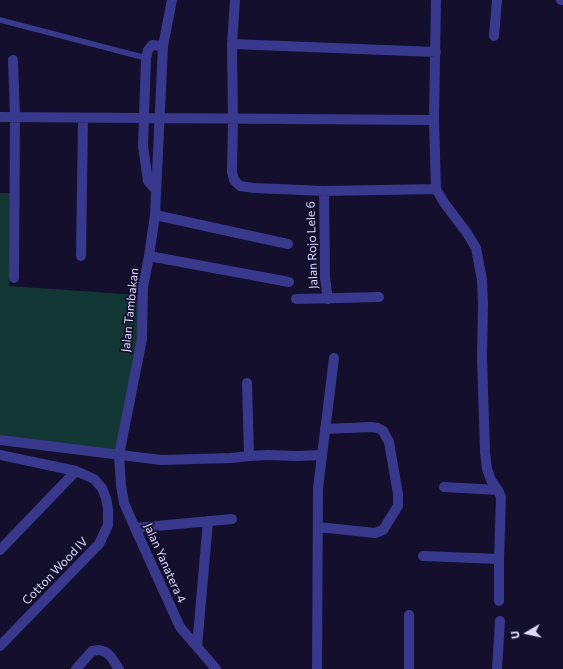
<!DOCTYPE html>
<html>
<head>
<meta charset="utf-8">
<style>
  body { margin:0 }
  #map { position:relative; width:563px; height:669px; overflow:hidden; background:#130f2c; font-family:Commissioner,sans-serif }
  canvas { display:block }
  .north { position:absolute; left:507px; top:613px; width:40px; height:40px; -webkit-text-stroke:3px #130f2c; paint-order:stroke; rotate:261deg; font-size:11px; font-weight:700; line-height:16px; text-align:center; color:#dddaff }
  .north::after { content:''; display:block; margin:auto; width:14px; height:18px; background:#dddaff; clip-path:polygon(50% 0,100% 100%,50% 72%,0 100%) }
</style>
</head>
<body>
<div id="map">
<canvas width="563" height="669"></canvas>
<div class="north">U</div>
</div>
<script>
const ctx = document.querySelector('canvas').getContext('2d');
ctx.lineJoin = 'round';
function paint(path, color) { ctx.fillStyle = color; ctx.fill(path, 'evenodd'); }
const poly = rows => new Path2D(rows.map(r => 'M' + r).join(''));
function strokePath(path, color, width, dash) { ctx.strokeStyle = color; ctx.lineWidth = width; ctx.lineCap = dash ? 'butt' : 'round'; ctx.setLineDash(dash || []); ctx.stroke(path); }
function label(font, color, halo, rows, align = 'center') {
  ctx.font = font + ' Commissioner,sans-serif'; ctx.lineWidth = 3.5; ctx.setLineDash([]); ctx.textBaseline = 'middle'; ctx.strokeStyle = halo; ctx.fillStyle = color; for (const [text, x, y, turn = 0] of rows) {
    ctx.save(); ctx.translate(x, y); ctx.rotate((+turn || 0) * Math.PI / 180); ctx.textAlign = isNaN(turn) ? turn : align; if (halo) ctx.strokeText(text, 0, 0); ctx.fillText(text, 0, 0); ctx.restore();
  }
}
const green = poly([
  [0,193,10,193,9,286,138,295,140,329,117,452,0,436]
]);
const lane = poly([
  [0,20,146,58]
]);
const street = poly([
  [172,0,163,46,155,215,149,256,143,287,142,339,119,455,121,485,124,503,135,528,180,627,216,669],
  [235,0,232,44,233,120,232,172,234,180,240,186,254,188,324,191,436,189],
  [436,0,434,120,436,189,445,204,467,233,476,248,482,280,483,305,482,357,485,452,487,469,491,480,498,490,501,497,499,559,499,601],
  [561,0,563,0],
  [494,36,497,0],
  [232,44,436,52],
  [13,60,15,117,14,278],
  [0,117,434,120],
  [156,190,148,181,143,146,146,58,148,50,152,45,163,46],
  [324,191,325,278,328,299],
  [155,215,288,244],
  [81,256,83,118],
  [149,256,289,282],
  [296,299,379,297],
  [0,440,161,460,231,458,249,456,247,383],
  [0,455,76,471,94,479,102,488,106,498,108,509,108,525,99,544,0,646],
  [249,456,268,455,297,456,322,455],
  [444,487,498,490],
  [318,527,375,533,383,530,398,506,398,494,389,442,383,431,378,428,371,427,325,429],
  [135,528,232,519],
  [0,550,76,471],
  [423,556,499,559],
  [409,615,409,669],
  [197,647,208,521],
  [76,669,92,651,99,650,106,652,111,657,119,669],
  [317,669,318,488,334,358],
  [497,669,500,621]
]);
const streetNames = [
  ["Jalan Rojo Lele 6",312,245,-92],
  ["Jalan Tambakan",130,310,-84],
  ["Jalan Yanatera 4",165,563,66],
  ["Cotton Wood IV",55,571,-46]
];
paint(green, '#123633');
strokePath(lane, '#38388d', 5.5);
strokePath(street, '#38388d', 10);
label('12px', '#dddaff', '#130f2c', streetNames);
</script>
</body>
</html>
